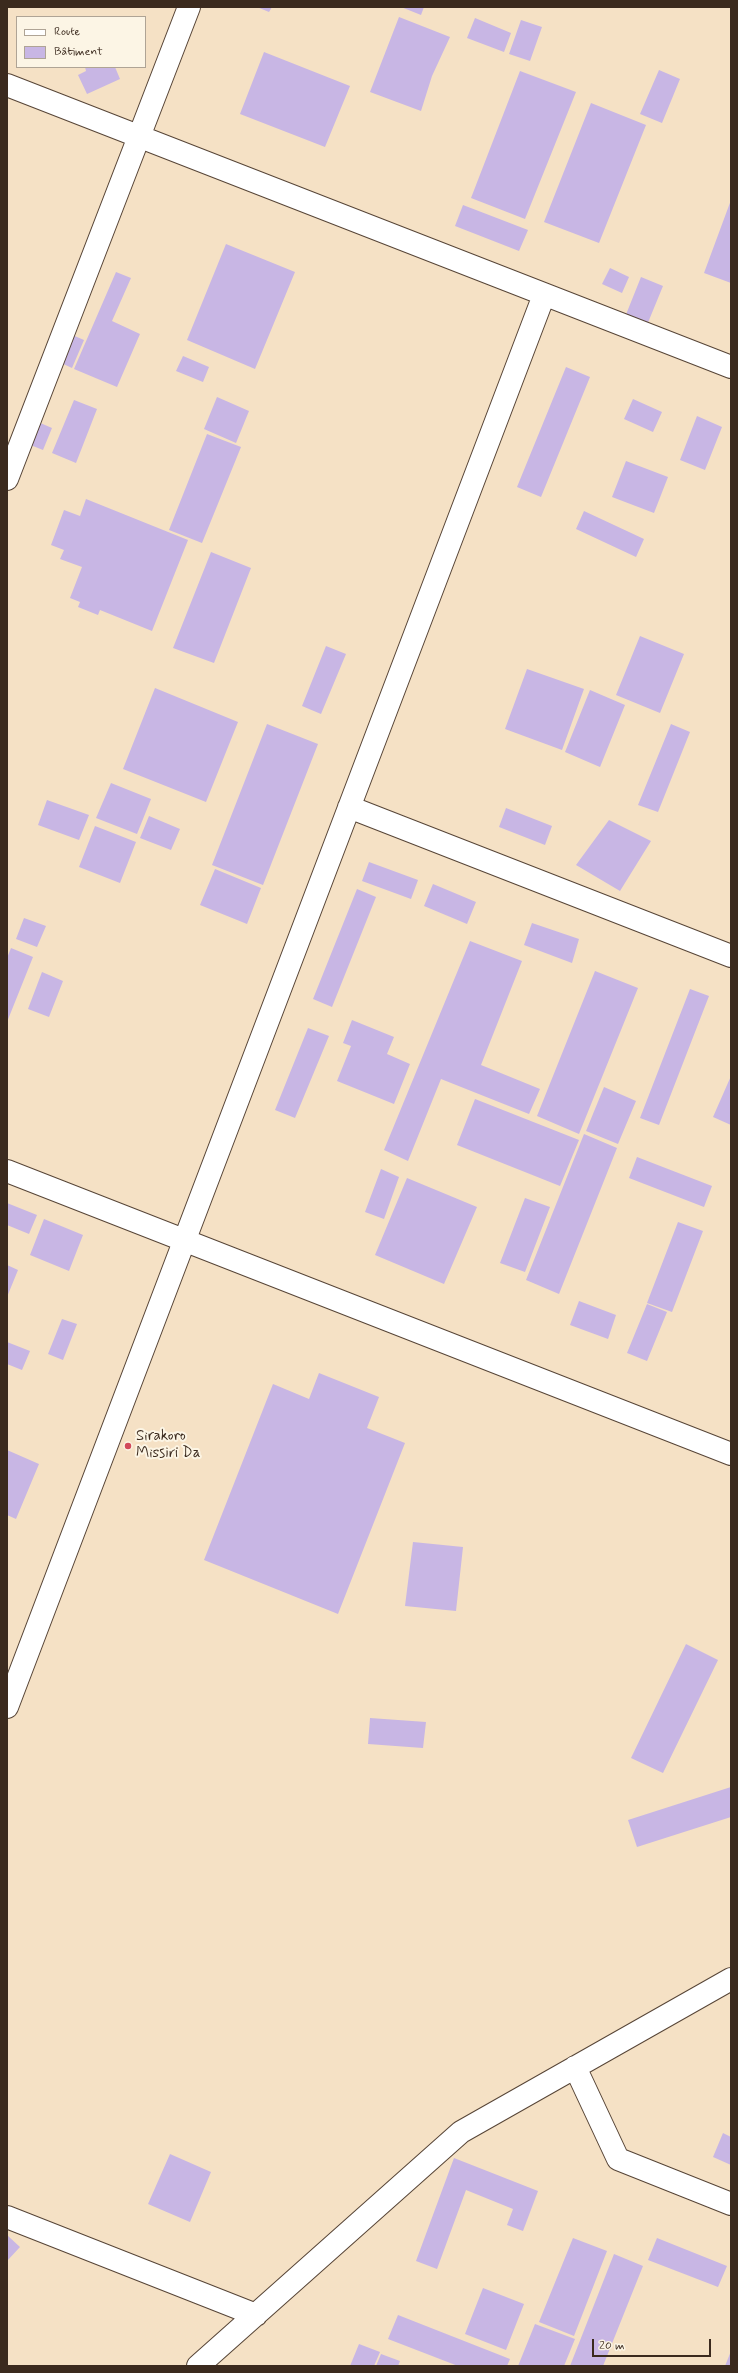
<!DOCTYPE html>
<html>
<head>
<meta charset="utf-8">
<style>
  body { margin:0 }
  #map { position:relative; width:738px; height:2373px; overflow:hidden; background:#f5e1c5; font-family:Mynerve,sans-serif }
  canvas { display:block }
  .frame { position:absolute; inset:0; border:8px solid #3b2a1e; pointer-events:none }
  .legend { position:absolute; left:16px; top:16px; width:130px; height:52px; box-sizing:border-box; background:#fcf5e5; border:1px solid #afa495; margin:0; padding:5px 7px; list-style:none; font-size:12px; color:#3b2a1e }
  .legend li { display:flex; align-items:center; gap:8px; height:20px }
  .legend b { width:20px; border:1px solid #afa495 }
  .scale { position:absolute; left:592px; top:2339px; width:119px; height:18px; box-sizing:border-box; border:2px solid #3b2a1e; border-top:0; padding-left:5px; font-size:12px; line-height:14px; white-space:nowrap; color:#3b2a1e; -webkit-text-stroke:3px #fcf5e5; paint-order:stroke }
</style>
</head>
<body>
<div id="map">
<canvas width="738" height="2373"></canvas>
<div class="frame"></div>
<ul class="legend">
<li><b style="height:5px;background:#fff"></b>Route</li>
<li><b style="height:11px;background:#c8b6e4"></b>Bâtiment</li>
</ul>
<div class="scale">20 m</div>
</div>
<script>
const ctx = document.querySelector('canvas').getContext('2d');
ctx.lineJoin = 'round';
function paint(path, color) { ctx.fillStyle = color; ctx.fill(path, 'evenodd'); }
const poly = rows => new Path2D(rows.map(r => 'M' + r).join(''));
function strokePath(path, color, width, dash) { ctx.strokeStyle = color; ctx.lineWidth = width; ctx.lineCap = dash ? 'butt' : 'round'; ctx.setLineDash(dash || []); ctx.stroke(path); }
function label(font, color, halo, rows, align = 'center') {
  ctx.font = font + ' Mynerve,sans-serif'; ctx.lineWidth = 4; ctx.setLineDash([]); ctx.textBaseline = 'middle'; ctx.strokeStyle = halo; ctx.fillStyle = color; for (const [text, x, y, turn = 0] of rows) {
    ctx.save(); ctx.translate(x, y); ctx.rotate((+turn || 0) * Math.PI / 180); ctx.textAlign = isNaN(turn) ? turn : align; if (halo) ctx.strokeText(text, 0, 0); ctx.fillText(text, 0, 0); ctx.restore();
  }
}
const building = poly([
  [257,7,272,7,269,12],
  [401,7,424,7,421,15],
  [399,17,450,37,432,76,421,111,370,92],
  [475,18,511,33,504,52,467,38],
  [521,20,542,27,530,61,509,54],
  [264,52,350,86,325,147,240,114],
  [85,67,115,67,120,79,87,94,78,75,86,71],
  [659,70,680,79,662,123,640,114],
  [520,71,576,92,525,219,471,198],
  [591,103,646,125,599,243,544,222],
  [731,200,731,283,704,273],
  [463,205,528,230,519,251,455,226],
  [226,244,295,272,255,369,187,340],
  [610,268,629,277,622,293,602,284],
  [116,272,131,278,112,321,140,334,117,387,74,369],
  [641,277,663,286,647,325,625,317],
  [70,334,84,340,72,368,59,362],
  [183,356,209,367,203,382,176,371],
  [566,367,590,377,541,497,517,487],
  [217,397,249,411,236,443,204,429],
  [633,399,662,412,653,432,624,419],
  [74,400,97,409,76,463,52,453],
  [697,416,722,427,705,470,680,460],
  [38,422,52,428,43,450,28,444],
  [207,434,241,447,202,543,169,530],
  [626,461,668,477,654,513,612,497],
  [86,499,188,540,152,631,100,610,98,615,78,607,80,602,70,598,82,567,60,559,64,550,51,545,64,510,80,516],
  [584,511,644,539,636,557,576,529],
  [211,552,251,568,214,663,173,648],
  [640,636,684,654,660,713,616,695],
  [326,646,346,654,321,714,302,706],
  [527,669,584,689,562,750,505,729],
  [155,688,238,722,206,802,123,769],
  [590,690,625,705,600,767,565,752],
  [267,724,318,744,263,885,212,865],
  [671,724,690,732,658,812,638,805],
  [111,783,151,799,137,834,96,818],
  [47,800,89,815,79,840,38,825],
  [506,808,552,826,545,845,499,827],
  [149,816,180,829,171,850,140,838],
  [609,820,651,841,620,891,576,865],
  [95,826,136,842,120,883,79,867],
  [369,862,418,880,411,899,362,881],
  [215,869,261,888,247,924,200,905],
  [433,884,476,902,467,924,424,906],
  [357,889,376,897,332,1007,313,999],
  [24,918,46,926,37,947,16,939],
  [532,923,579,939,572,963,524,945],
  [470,941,522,961,481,1065,540,1089,529,1114,441,1079,408,1161,384,1150],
  [11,948,33,957,7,1022,7,958],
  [595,971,638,988,579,1134,537,1116],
  [42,972,63,981,49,1017,28,1009],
  [690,989,709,996,659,1125,640,1118],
  [352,1020,394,1037,387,1054,410,1064,394,1104,337,1081,351,1046,343,1043],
  [308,1028,329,1036,295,1118,275,1110],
  [731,1076,731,1125,713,1117],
  [604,1087,636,1101,618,1144,586,1131],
  [475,1099,579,1140,560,1186,457,1145],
  [584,1134,617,1148,559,1294,526,1280],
  [637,1157,712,1186,704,1207,629,1178],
  [381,1169,399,1177,384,1219,365,1212],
  [407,1178,477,1207,444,1284,375,1255],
  [525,1198,550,1207,525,1272,500,1263],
  [7,1203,37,1215,29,1234,7,1225],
  [44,1219,83,1235,69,1271,30,1255],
  [678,1222,703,1231,672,1312,647,1303],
  [7,1265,18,1270,7,1297],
  [579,1301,616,1315,608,1339,570,1325],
  [647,1304,667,1312,647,1361,627,1353],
  [62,1319,77,1324,63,1360,48,1354],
  [7,1342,30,1351,22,1370,7,1364],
  [319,1373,379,1397,367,1428,405,1443,338,1614,204,1560,273,1384,309,1399],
  [7,1450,39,1464,16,1519,7,1515],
  [413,1542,463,1547,456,1611,405,1606],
  [686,1644,718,1660,663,1773,631,1758],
  [370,1718,426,1722,423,1748,368,1744],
  [731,1787,731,1817,637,1847,628,1820],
  [723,2133,731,2137,731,2165,713,2157],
  [170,2154,211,2172,190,2222,148,2204],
  [454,2158,538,2191,523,2231,507,2225,513,2209,466,2190,437,2269,416,2261],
  [7,2235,20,2247,7,2261],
  [573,2238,607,2251,574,2336,539,2322],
  [657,2238,727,2266,718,2287,648,2260],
  [614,2254,643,2266,603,2366,570,2366],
  [483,2288,524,2304,506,2350,465,2334],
  [398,2315,510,2359,507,2366,458,2366,388,2339],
  [535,2324,575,2339,564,2366,518,2366],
  [359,2344,380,2352,374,2366,350,2366],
  [731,2351,731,2366,725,2366],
  [381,2354,400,2361,398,2366,376,2366]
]);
const minor = poly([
  [7,85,731,367],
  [7,479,189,7],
  [349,807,731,956],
  [7,1171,731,1454],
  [7,1707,544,295],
  [575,2067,618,2159,731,2204],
  [7,2217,256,2315],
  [198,2366,461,2132,731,1979]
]);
const markers = [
  [128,1446,4,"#d1495b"]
];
const poiNames = [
  ["Sirakoro",136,1437],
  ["Missiri Da",136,1454]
];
paint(building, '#c8b6e4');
strokePath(minor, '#574537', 24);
strokePath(minor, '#fff', 22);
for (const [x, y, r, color] of markers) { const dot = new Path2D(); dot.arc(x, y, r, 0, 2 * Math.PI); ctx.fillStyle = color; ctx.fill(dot); strokePath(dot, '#fcf5e5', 1.5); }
label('15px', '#3b2a1e', '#fcf5e5', poiNames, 'left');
</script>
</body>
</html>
